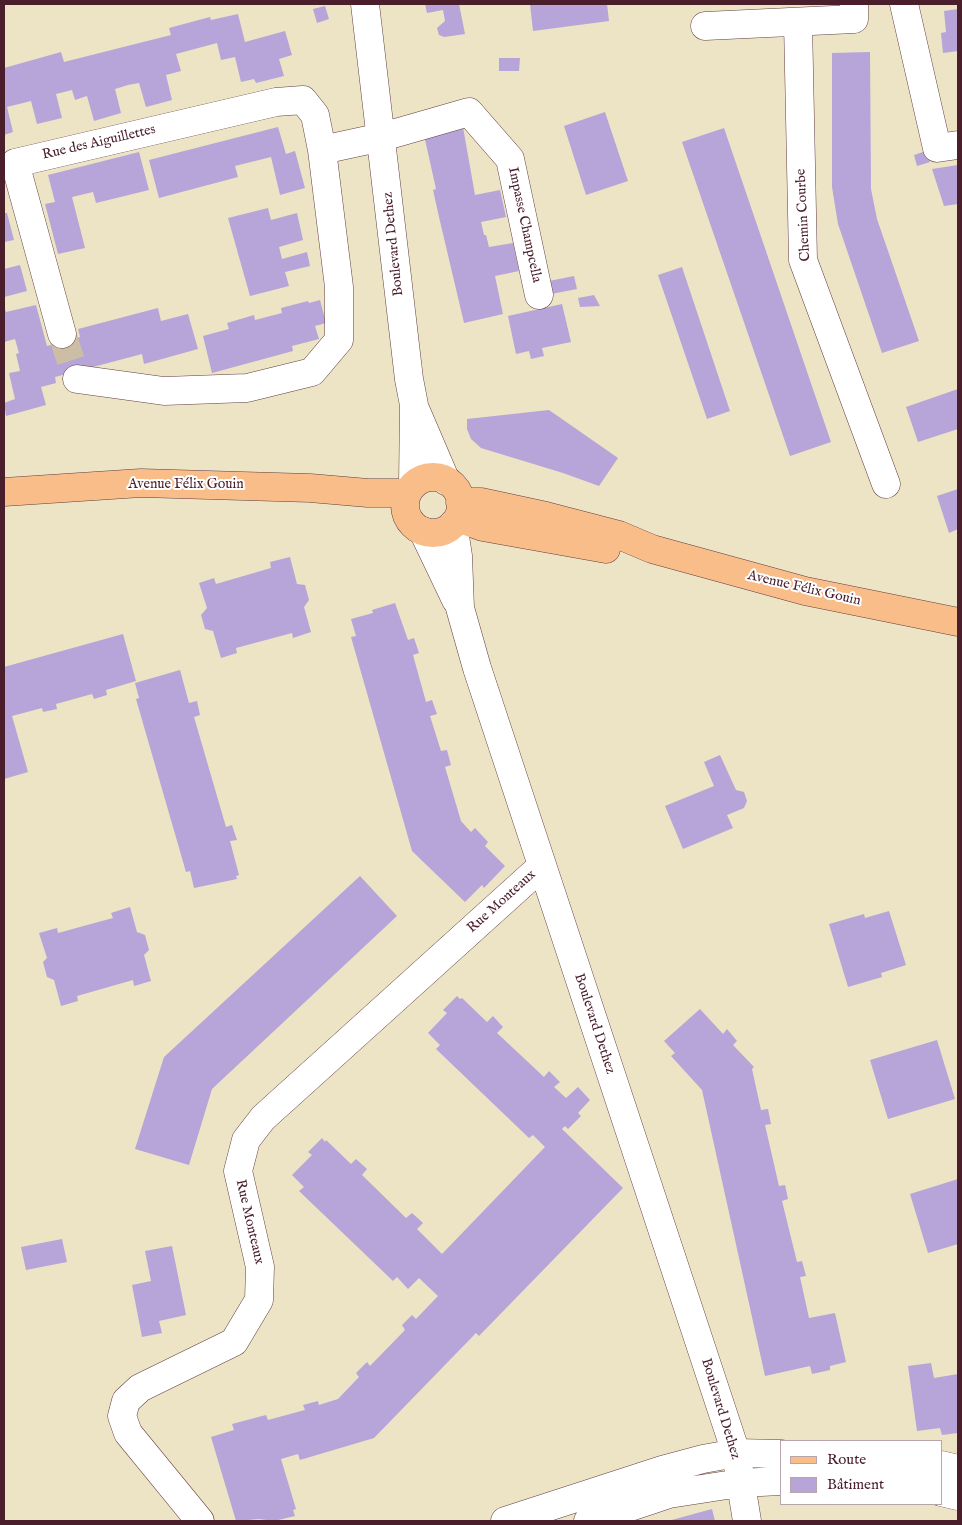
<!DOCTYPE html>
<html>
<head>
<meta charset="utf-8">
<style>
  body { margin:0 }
  #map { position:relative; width:962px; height:1525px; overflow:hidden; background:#ece4c4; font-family:"IM FELL English",serif }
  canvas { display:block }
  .frame { position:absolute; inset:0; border:5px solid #4a1f2b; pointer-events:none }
  .legend { position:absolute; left:780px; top:1440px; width:162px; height:65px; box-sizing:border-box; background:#fff; border:1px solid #b7a5aa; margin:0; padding:6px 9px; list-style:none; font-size:15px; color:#4a1f2b }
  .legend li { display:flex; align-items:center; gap:10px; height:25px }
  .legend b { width:25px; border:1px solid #b7a5aa }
</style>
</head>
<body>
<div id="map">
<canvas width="962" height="1525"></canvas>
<div class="frame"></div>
<ul class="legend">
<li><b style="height:6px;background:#f8bd89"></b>Route</li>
<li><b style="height:14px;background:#b7a4d9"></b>Bâtiment</li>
</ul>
</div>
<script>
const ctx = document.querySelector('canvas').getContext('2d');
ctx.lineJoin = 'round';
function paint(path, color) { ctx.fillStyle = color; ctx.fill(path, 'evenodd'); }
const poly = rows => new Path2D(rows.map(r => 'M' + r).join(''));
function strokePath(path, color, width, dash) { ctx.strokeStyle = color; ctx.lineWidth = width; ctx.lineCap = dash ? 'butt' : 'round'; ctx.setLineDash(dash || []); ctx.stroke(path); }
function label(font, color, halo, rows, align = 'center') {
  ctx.font = font + ' "IM FELL English",serif'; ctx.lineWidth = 4; ctx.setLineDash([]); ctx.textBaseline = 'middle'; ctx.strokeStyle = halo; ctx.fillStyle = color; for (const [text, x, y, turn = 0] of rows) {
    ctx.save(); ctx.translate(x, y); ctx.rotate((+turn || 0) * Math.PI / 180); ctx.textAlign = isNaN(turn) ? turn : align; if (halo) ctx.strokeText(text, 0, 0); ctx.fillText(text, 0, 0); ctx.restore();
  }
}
const building = poly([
  [425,4,459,4,465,34,444,37,439,35,437,28,445,21,443,10,427,13],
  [530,4,607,4,609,21,533,31],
  [325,6,329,19,317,23,313,9],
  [958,9,958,51,943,53,941,33,946,32,944,11],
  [238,14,245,42,285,31,292,55,279,59,284,76,256,83,254,79,241,82,235,57,221,60,217,43,176,54,181,71,166,75,172,100,146,107,139,83,128,85,115,89,121,113,94,121,87,96,75,100,72,90,56,94,62,118,37,124,31,101,7,107,13,132,4,135,4,68,61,52,64,62,171,35,169,28,210,17,211,20],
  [870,52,871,189,877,219,919,341,882,353,838,224,832,187,832,53],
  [499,58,520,58,519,71,499,71],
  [605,112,628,181,586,195,564,126],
  [278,127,286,154,295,151,305,188,280,195,271,157,235,166,238,177,159,198,149,160],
  [463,127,475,195,500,190,506,217,481,222,484,235,486,235,489,247,513,243,519,271,495,276,503,314,464,323,439,217,433,190,436,189,424,135],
  [724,128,831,442,790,456,682,142],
  [926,151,930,162,917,166,914,155],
  [139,152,149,190,96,203,93,192,72,197,85,248,58,254,45,204,55,202,48,175],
  [958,165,958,204,944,206,932,169],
  [268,208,271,220,297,213,303,240,279,247,282,259,307,252,310,266,285,272,289,286,250,296,228,218],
  [4,213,7,213,14,240,4,242],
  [20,265,27,291,4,297,4,269],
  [682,267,730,411,707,419,658,275],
  [574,276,577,289,551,294,549,281],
  [594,295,600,306,580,307,578,298],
  [320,300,326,323,315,326,319,339,292,346,293,351,212,373,203,336,229,329,227,323,254,315,255,320,282,313,281,308,308,301,309,303],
  [562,304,571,342,542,348,544,356,531,359,529,351,516,354,508,316],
  [36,305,47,346,80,337,78,329,158,308,161,321,188,314,198,349,144,364,142,354,55,377,56,383,41,387,46,405,6,416,4,403,15,399,9,373,20,371,16,354,19,353,15,339,4,342,4,307,6,312],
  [958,389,958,429,918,442,906,407],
  [549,410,618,458,599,486,563,473,481,448,471,439,467,429,467,419],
  [958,489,958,529,949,533,937,496],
  [290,557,297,584,305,585,309,600,304,607,311,632,293,638,292,633,236,648,237,653,221,658,213,631,205,629,201,615,207,608,199,583,214,578,216,584,271,568,270,562],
  [395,603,408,640,414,638,419,653,413,655,426,702,432,700,437,714,430,716,441,751,447,750,451,765,445,767,461,821,471,832,475,828,488,842,485,846,505,866,484,888,482,885,465,902,412,851,351,637,356,636,351,619,373,613,372,610],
  [123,634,136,681,106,690,107,695,94,699,92,694,56,704,57,709,43,712,42,708,12,716,28,772,4,779,4,667],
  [180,670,189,703,197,701,200,715,194,717,226,827,232,825,237,840,230,841,239,875,236,876,237,879,194,888,190,871,186,872,136,699,139,698,135,683],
  [720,755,736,790,744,792,747,801,744,808,727,815,733,828,683,849,665,806,714,786,704,762],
  [360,876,397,916,212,1089,189,1165,135,1149,164,1057],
  [130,907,137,932,145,935,149,950,144,955,151,981,134,986,133,980,77,996,78,1001,61,1006,54,980,47,977,43,962,47,958,39,933,57,928,58,933,113,918,111,913],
  [889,911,906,965,881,973,882,977,848,987,829,924,864,914,865,918],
  [457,996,460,999,462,998,487,1022,493,1016,503,1027,497,1033,544,1077,549,1071,560,1082,554,1087,566,1098,578,1087,590,1100,578,1113,581,1116,568,1129,565,1126,562,1129,623,1188,479,1336,476,1333,374,1438,300,1460,298,1454,281,1459,296,1509,293,1510,295,1516,274,1521,259,1519,236,1521,211,1437,234,1430,232,1424,266,1415,268,1420,305,1410,303,1405,318,1401,319,1405,338,1399,359,1377,356,1373,367,1362,370,1366,405,1330,402,1325,412,1315,416,1319,438,1296,419,1278,408,1289,397,1277,393,1281,299,1191,304,1187,292,1175,312,1155,308,1152,322,1138,325,1142,326,1140,351,1164,356,1159,367,1169,362,1175,406,1218,412,1213,423,1223,417,1229,442,1254,545,1147,533,1135,529,1138,436,1049,440,1045,428,1033,447,1013,443,1010],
  [700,1009,723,1034,727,1029,737,1041,733,1045,754,1067,752,1069,761,1110,768,1109,771,1124,765,1125,779,1186,785,1185,788,1199,782,1201,797,1262,802,1261,806,1276,800,1277,809,1318,835,1313,846,1362,830,1366,830,1370,812,1374,810,1366,765,1376,702,1090,671,1056,675,1053,664,1041],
  [937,1040,955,1099,888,1119,870,1060],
  [958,1179,958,1244,928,1253,910,1194],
  [62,1239,67,1262,26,1270,21,1247],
  [172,1246,186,1315,159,1321,162,1333,142,1337,132,1285,151,1281,145,1251],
  [931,1363,934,1378,958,1374,958,1433,942,1435,940,1428,917,1431,908,1366],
  [712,1509,715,1521,668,1521]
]);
const minorTunnel = poly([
  [62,334,77,379]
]);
const minor = poly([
  [365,4,409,379,414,405,413,485],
  [904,4,937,148,958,145],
  [798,22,803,260,886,484],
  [705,26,854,19,854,4],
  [322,150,382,137,469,112,510,159,539,295],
  [62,334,15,163,276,102,303,100,315,115,322,150,339,287,339,340,312,372,247,388,164,391,77,379],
  [416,411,446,481],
  [453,524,458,556,460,608,477,668,736,1453,747,1521],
  [423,531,456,600],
  [941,1465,958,1469],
  [941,1492,958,1496],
  [200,1521,128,1433,122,1416,126,1401,140,1388,234,1342,259,1300,260,1267,238,1171,246,1140,263,1118,542,866],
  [505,1521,662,1470,703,1459,736,1453,781,1454],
  [588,1521,669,1494,740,1483,781,1481]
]);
const major = poly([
  '405 505a28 28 0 1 1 56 0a28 28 0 1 1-56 0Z',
  [4,492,141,483,310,488,368,493,407,493],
  [460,502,481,502,546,516,619,535,652,549,805,591,958,622],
  [458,518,483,527,606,549]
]);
const streetNames = [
  ["Rue des Aiguillettes",99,143,-13],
  ["Chemin Courbe",804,215,-93],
  ["Impasse Champcella",524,225,78],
  ["Boulevard Dethez",394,244,-96],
  ["Avenue Félix Gouin",186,485],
  ["Avenue Félix Gouin",804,589,13],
  ["Rue Monteaux",502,902,-42],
  ["Boulevard Dethez",594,1024,72],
  ["Rue Monteaux",249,1222,77],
  ["Boulevard Dethez",720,1409,73]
];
paint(building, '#b7a4d9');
strokePath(minorTunnel, '#ccbda5', 28, [28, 14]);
strokePath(minor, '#623d42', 29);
strokePath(major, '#623d42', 29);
strokePath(minor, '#fff', 28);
strokePath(major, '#f8bd89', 28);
label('14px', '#4a1f2b', '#fff', streetNames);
</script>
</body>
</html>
